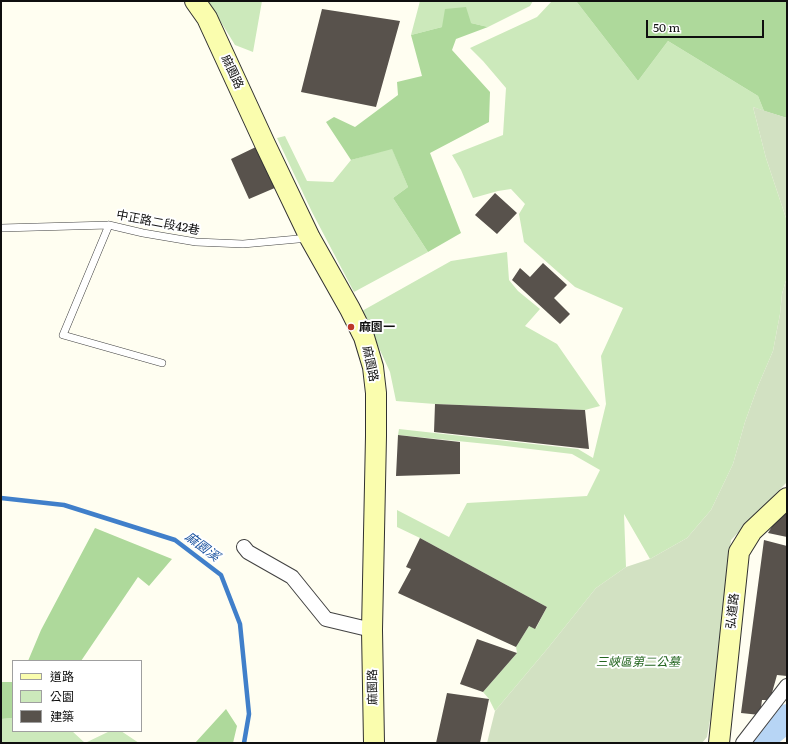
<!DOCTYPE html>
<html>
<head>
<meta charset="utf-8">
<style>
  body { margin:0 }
  #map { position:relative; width:788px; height:744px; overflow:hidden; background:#fffef1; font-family:Literata,"Noto Sans TC",serif }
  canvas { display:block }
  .frame { position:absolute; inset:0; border:2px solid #0f0f0f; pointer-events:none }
  .legend { position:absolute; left:12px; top:660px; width:130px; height:72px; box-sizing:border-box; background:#fff; border:1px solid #9f9f9f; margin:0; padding:5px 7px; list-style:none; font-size:12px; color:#0f0f0f }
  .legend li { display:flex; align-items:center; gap:8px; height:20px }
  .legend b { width:20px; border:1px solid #9f9f9f }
  .scale { position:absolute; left:646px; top:20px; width:118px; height:18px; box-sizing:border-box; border:2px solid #0f0f0f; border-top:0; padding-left:5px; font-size:12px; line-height:14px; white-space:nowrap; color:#0f0f0f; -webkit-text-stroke:3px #fff; paint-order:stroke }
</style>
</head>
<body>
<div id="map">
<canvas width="788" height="744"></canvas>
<div class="frame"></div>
<ul class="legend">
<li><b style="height:5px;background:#fafdae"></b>道路</li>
<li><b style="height:11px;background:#cce9bb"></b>公園</li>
<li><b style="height:11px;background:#58524c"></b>建築</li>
</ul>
<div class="scale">50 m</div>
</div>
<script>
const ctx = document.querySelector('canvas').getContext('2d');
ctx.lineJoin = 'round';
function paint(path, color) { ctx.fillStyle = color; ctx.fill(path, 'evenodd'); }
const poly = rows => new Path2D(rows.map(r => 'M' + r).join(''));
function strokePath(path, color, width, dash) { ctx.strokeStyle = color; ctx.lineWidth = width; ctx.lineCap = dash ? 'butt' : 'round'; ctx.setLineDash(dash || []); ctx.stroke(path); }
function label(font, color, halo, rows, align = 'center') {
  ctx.font = font + ' Literata,"Noto Sans TC",serif'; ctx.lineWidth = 4; ctx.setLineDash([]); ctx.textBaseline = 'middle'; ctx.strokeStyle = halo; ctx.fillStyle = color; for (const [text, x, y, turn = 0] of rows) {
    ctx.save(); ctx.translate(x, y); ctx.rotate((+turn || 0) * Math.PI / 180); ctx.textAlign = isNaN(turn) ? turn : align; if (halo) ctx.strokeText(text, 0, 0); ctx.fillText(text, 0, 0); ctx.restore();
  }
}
const green = poly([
  [208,1,262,1,253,52,235,45],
  [420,1,533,1,530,6,488,27,471,23,442,27,411,35],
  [552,1,576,1,638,81,668,41,758,96,764,111,753,107,766,158,787,221,787,277,782,294,780,314,773,351,758,386,745,422,733,464,711,510,687,538,650,559,624,514,626,567,596,588,548,648,495,711,489,699,483,692,517,653,516,647,529,626,536,628,547,607,420,538,397,527,397,510,449,537,467,503,587,496,600,470,572,454,497,445,398,435,399,429,578,449,593,458,606,404,601,356,623,308,575,287,524,242,519,214,525,204,511,189,498,191,473,198,461,170,452,155,503,135,506,88,483,61,470,48,537,17],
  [285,136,307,181,333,182,351,160,392,148,408,187,393,198,428,252,354,292,312,212,277,138],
  [507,252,509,280,518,291,540,309,525,326,557,344,600,406,585,410,435,404,396,401,390,372,362,311,451,261],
  [13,718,13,731,72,731,85,743,110,731,121,731,139,743,1,743,1,719]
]);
const forest = poly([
  [576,1,787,1,787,118,764,111,758,96,668,41,638,81],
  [466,7,471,23,488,27,456,39,452,50,490,92,489,122,430,153,461,233,428,252,393,198,408,187,392,149,351,160,326,122,334,117,355,127,398,95,397,82,422,76,411,35,442,27,445,9],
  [95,528,172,559,149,586,138,577,81,661,28,661,41,630],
  [1,682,13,682,13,718,1,719],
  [226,709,237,726,233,743,195,743]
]);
const cemetery = poly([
  [753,107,787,118,787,221,766,158],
  [787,277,787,482,731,540,718,675,707,737,702,743,487,743,495,711,548,648,596,588,626,567,650,559,687,538,711,510,733,464,745,422,758,386,773,351,780,314,782,294]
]);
const stream = poly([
  [1,498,64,505,175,540,221,575,240,624,249,714,244,743]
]);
const river = poly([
  [761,743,765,736,787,718]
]);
const building = poly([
  [322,9,400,21,376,107,301,92],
  [260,145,277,187,249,199,231,159],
  [495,193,517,213,497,234,475,215],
  [543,263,567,285,554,298,570,314,560,324,512,280,520,268,530,277],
  [435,404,585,410,589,449,434,432],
  [398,435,460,442,460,474,396,476],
  [787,502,787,537,768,533],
  [420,538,547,607,535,629,529,626,516,647,398,593,411,569,406,567],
  [764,540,787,546,787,676,777,675,770,700,762,700,760,715,741,713],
  [477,639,517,653,483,692,460,684],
  [447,693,489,699,480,743,436,743]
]);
const lane = poly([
  [109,225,63,335,162,363],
  [1,228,109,225,143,233,196,242,243,244,309,238]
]);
const street = poly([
  [244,547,248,552,292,577,326,619,372,630],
  [743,743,787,686]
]);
const secondary = poly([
  [195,1,207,18,265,144,310,238,350,309,364,337,373,367,376,393,376,436,372,630,374,743],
  [719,743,739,552,752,531,787,498]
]);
const markers = [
  [351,327,4,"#bc382a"]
];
const streetNames = [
  ["麻園路",232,72,65],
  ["中正路二段42巷",158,223,11],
  ["麻園路",370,364,78],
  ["弘道路",733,611,-84],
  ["麻園路",373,687,-91]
];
const poiNames = [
  ["麻園一",359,327]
];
const parkNames = [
  ["三峽區第二公墓",638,662]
];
const waterNames = [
  ["麻園溪",202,547,37]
];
paint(green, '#cce9bb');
paint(forest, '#aed99b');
paint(cemetery, '#d2e1c2');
strokePath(stream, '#407fca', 4.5);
strokePath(river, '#b7d5f5', 28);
paint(building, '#58524c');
strokePath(lane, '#424242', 8);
strokePath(street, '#424242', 16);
strokePath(secondary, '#313131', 22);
strokePath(lane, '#fff', 7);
strokePath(street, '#fff', 14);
strokePath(secondary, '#fafdae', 20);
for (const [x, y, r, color] of markers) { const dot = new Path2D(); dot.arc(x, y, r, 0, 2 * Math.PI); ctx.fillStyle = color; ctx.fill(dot); strokePath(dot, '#fff', 1.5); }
label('12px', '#0f0f0f', '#fff', streetNames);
label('bold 12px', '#0f0f0f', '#fff', poiNames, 'left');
label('italic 12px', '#246620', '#fff', parkNames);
label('italic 13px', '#1a529f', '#fff', waterNames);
</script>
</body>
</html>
